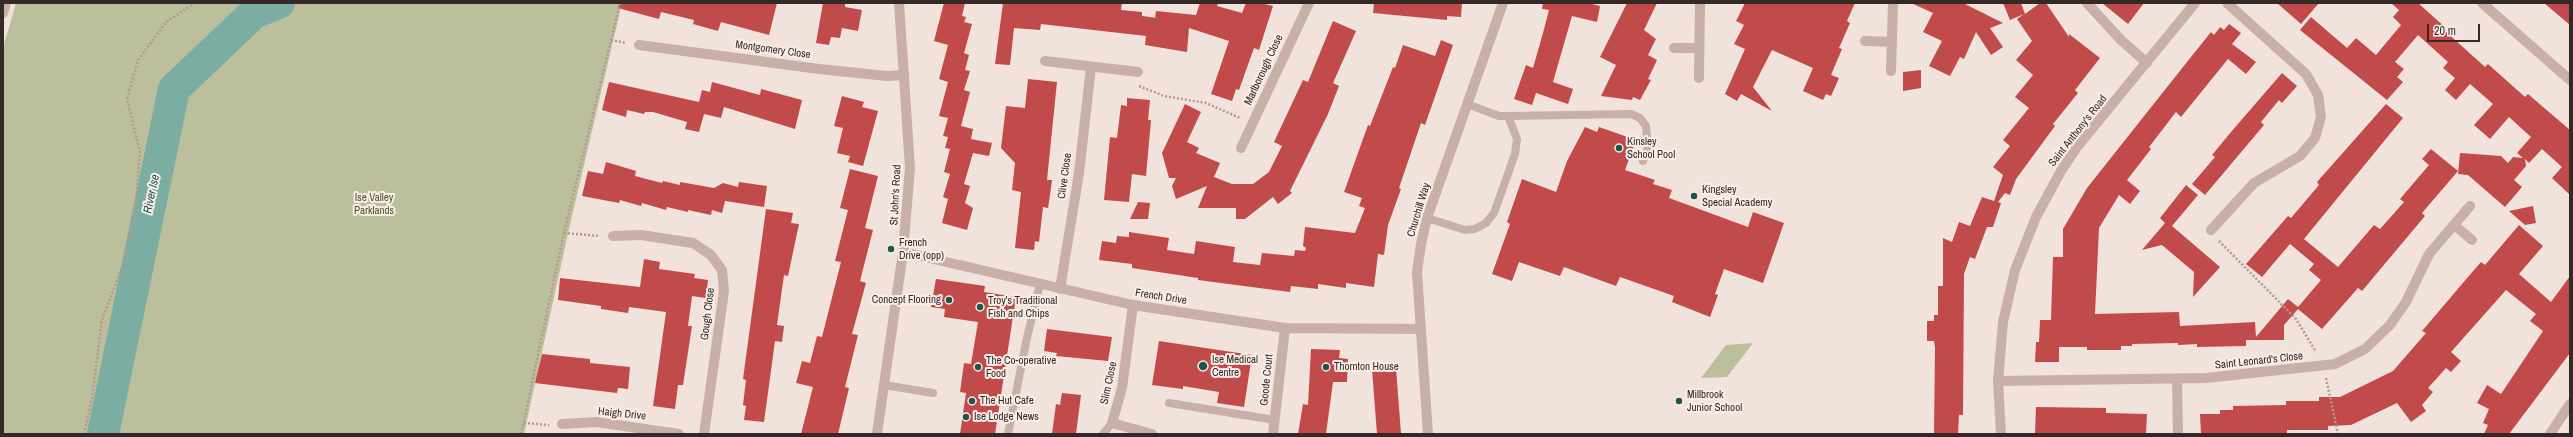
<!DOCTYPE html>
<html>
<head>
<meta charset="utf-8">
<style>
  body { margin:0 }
  #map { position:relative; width:2573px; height:437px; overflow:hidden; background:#f1e2dc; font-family:"Archivo Narrow",sans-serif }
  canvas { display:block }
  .frame { position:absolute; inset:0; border:4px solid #352928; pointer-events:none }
  .scale { position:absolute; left:2427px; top:24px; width:53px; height:18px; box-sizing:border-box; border:2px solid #352928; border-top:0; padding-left:5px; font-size:12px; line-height:14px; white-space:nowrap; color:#352928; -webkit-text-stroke:3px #f9ede8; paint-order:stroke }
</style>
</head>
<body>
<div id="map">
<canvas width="2573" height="437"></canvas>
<div class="frame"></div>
<div class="scale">20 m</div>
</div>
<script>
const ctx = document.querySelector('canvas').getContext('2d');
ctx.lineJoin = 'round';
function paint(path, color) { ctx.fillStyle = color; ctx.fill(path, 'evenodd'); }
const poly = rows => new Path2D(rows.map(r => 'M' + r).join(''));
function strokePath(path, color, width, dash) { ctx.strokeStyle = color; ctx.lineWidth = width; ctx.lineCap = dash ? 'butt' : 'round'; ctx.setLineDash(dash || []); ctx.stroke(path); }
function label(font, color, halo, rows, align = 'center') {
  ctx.font = font + ' "Archivo Narrow",sans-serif'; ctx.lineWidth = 4; ctx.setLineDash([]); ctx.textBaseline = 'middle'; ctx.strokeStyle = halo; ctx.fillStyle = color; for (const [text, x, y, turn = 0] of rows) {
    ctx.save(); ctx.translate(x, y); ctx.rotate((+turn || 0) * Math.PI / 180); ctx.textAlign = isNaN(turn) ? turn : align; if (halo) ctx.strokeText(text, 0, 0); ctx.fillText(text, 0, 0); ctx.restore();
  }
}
const green = poly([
  [16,3,622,3,569,229,524,434,3,434,3,48],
  [1753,343,1727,377,1701,378,1726,345]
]);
const river = poly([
  [103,434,174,89,254,13,279,3]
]);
const building = poly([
  [619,3,777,3,769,35,721,22,718,31,693,24,694,20,661,12,659,19,618,8],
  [823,3,845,3,845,7,862,10,858,31,842,28,840,38,831,37,829,45,816,43],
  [944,3,965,3,962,16,966,17,964,22,972,24,964,53,969,55,965,70,970,71,964,90,970,92,961,126,973,129,971,139,992,143,989,156,973,153,964,184,970,186,965,203,973,208,967,230,942,223,948,199,943,197,950,174,944,172,950,149,945,148,948,137,943,136,948,118,939,116,948,82,939,79,948,45,934,41],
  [1003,3,1122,3,1121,10,1142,12,1142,16,1157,18,1155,17,1156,11,1196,15,1200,3,1218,3,1217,6,1242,13,1246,3,1261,3,1273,6,1259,50,1254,48,1239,90,1236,89,1232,101,1211,94,1229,41,1189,28,1187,52,1145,45,1146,36,1041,24,1040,30,1014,28,1010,65,995,64],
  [1374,3,1462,3,1461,17,1447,16,1447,20,1373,13],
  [1543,3,1588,3,1600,6,1597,22,1572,16,1553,82,1573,89,1568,104,1536,93,1532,105,1514,99,1526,65,1533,68,1543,33,1549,10,1542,9],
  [1627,3,1657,3,1644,30,1656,39,1648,55,1657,60,1648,79,1651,80,1640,100,1633,97,1632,100,1601,96,1616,65,1600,57],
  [1745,3,1855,3,1847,21,1850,23,1839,48,1842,49,1831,75,1839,78,1831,96,1826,94,1823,100,1803,91,1813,68,1772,50,1753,87,1772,111,1741,94,1737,101,1725,94,1745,49,1734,44,1744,25,1736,21],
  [1911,3,1963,3,2003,23,1990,28,2003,47,1991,55,1976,32,1964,59,1960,57,1950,76,1929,66,1942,41,1923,32,1933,13],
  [2003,3,2021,3,2025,14,2040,3,2046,3,2069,37,2069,34,2100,58,2075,90,2078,93,2053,124,2055,126,2016,179,2010,195,2005,193,1998,202,2001,203,1993,227,1987,227,1975,259,1970,257,1964,274,1963,415,1959,415,1958,434,1934,434,1935,348,1934,341,1927,341,1927,321,1934,321,1934,315,1938,315,1938,286,1943,286,1943,238,1952,242,1959,222,1970,226,1982,197,1994,201,2003,175,1993,167,2010,146,2003,140,2029,108,2015,97,2033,75,2016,60,2032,41,2017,19,2024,14,2010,20],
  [2102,3,2144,3,2128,24],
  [2277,3,2319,3,2301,24],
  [2391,3,2418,3,2446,28,2444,30,2485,67,2488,64,2525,97,2528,94,2570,130,2570,195,2552,178,2562,167,2542,149,2529,163,2525,159,2526,166,2514,180,2522,187,2505,207,2468,175,2458,174,2460,153,2501,156,2508,163,2513,157,2523,158,2517,153,2531,137,2509,117,2490,139,2474,125,2493,104,2470,84,2456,100,2445,90,2455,78,2443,68,2448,62,2418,35,2395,62,2404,69,2397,77,2403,82,2387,100,2300,30,2311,17,2347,48,2356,38,2376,55,2401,25,2393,17,2399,10],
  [2544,3,2570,3,2570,25],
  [1333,21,1356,31,1333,83,1339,86,1328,114,1290,191,1292,193,1278,204,1273,197,1245,219,1236,219,1236,208,1198,208,1207,186,1176,199,1172,186,1176,178,1169,178,1162,153,1185,104,1201,112,1187,142,1199,148,1196,153,1220,163,1214,177,1232,184,1253,184,1269,172,1282,146,1274,142,1303,80,1308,82],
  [2229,24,2241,33,2232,44,2256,62,2246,74,2228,59,2181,117,2176,112,2149,147,2151,149,2127,180,2140,191,2130,204,2119,195,2099,228,2095,314,2179,312,2180,326,2255,322,2256,337,2288,299,2298,307,2321,280,2309,270,2314,264,2290,244,2262,277,2246,264,2288,216,2291,218,2319,185,2317,182,2386,104,2403,118,2304,239,2338,267,2374,225,2380,229,2404,202,2400,199,2429,165,2422,159,2431,149,2458,171,2422,213,2425,216,2362,291,2358,288,2322,329,2298,309,2284,325,2284,340,2246,340,2246,346,2197,347,2197,344,2178,345,2178,343,2132,344,2132,346,2121,346,2121,350,2087,350,2087,347,2059,347,2059,362,2035,362,2036,342,2039,342,2040,320,2051,320,2053,257,2063,257,2063,229,2087,188,2183,67,2211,32,2214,35,2220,27,2224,30],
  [1441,40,1453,45,1425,125,1421,123,1399,188,1401,189,1388,225,1384,255,1378,254,1374,287,1346,283,1346,288,1318,284,1318,289,1291,286,1290,292,1198,280,1198,278,1132,268,1132,264,1099,260,1102,241,1116,243,1117,236,1129,237,1129,232,1169,238,1167,250,1194,254,1196,241,1235,247,1233,262,1260,265,1262,253,1294,256,1295,250,1305,251,1306,248,1303,246,1305,227,1355,233,1365,208,1359,206,1362,198,1344,192,1368,125,1370,126,1393,67,1395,68,1403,45,1435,56],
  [1921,70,1921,88,1903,91,1903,72],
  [2282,73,2297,86,2282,103,2279,100,2261,122,2264,125,2205,195,2192,184,2215,157,2212,155,2231,132],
  [1028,79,1057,82,1047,180,1052,180,1050,195,1048,208,1043,207,1039,242,1035,241,1034,250,1015,248,1021,192,1012,190,1015,163,1001,148,1006,106,1025,108],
  [609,82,699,102,702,90,710,92,712,82,760,95,761,89,802,100,795,129,724,107,721,118,704,114,699,132,685,129,687,122,653,112,645,112,644,114,627,110,626,117,602,110],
  [842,96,864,102,862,107,878,111,863,166,848,162,850,156,837,153,843,128,834,126],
  [1127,98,1150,100,1148,120,1151,120,1146,176,1132,174,1129,202,1104,200,1110,137,1117,138,1121,105,1127,106],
  [1585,127,1597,132,1599,127,1636,140,1625,170,1655,180,1653,184,1672,190,1669,198,1748,227,1753,212,1784,223,1763,283,1724,269,1715,294,1718,295,1710,317,1672,302,1674,296,1620,277,1616,286,1564,267,1560,276,1519,262,1512,281,1492,274,1510,224,1507,222,1522,179,1556,192,1567,161],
  [606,162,636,171,635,176,662,183,663,181,680,185,680,182,714,188,723,183,738,187,739,182,767,186,764,207,725,201,722,213,712,210,711,215,688,210,688,212,667,207,666,210,642,203,641,206,620,200,619,203,582,196,588,171,603,174],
  [850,169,878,176,865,228,873,230,860,281,866,283,852,334,858,335,845,387,849,388,838,434,801,434,813,387,796,383,802,361,810,363,817,336,822,337,841,262,835,261,848,210,840,208],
  [2186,185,2198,195,2172,226,2220,267,2193,297,2194,272,2162,245,2142,250,2165,223,2160,218],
  [1138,202,1150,203,1148,219,1130,219],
  [2533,206,2536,223,2525,225,2509,211],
  [766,209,793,213,791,223,799,224,788,276,784,275,777,325,784,326,782,342,775,341,764,422,744,420,746,406,743,405,746,380,743,379],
  [2519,225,2543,246,2519,274,2551,302,2570,276,2570,353,2509,434,2484,434,2488,425,2483,423,2489,409,2477,403,2487,385,2501,394,2543,331,2530,321,2536,314,2506,290,2451,352,2461,361,2451,372,2446,368,2428,388,2433,392,2422,405,2426,411,2411,422,2397,403,2351,425,2328,426,2328,430,2287,430,2287,434,2201,434,2200,414,2220,414,2220,410,2233,410,2233,406,2286,405,2286,401,2319,401,2319,397,2340,397,2393,371,2426,333,2422,331,2468,277,2481,262,2485,265],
  [644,259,660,262,659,269,695,274,694,278,708,280,706,298,692,296,688,326,692,326,683,385,678,385,675,409,653,406,666,312,629,307,628,313,601,309,601,306,558,300,560,278,640,287],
  [936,279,985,286,984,292,1016,297,995,434,960,434,966,393,960,392,964,363,971,364,978,322,944,317,945,309,931,307],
  [1047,329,1112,337,1108,361,1056,356,1057,353,1044,351],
  [1159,341,1252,355,1244,407,1217,403,1219,392,1183,386,1183,389,1152,385],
  [1311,349,1340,350,1339,358,1348,359,1347,382,1333,382,1326,434,1298,434,1303,404,1308,405],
  [542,354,590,359,590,363,630,367,628,389,618,388,617,393,535,383],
  [1396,368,1401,434,1377,434,1372,369],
  [1062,393,1081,395,1076,434,1052,434,1056,404,1060,405],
  [2036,407,2106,408,2106,413,2147,414,2146,434,2035,434]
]);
const path = poly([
  [611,40,626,43],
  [1139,86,1164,96,1206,103,1240,118],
  [564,233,600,236],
  [2219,241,2296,319,2316,352],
  [2326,378,2338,434],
  [524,423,549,425],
  [84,434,92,398,102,320,124,262,135,213,140,152,127,99,138,60,166,22,195,3],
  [521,434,564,233,620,3]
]);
const service = poly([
  [1508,116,1631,114,1640,118,1646,126,1648,147,1643,161],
  [1427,218,1465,230,1475,229,1486,223,1494,213,1515,154,1517,139,1508,116,1499,116,1467,104],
  [884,385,933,393],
  [1169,403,1275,420],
  [1008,434,1026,342,1040,284],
  [1103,434,1112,423]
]);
const minor = poly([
  [2087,3,2121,40,2147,63],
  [3,13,6,3],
  [1865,41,1892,42],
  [639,45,819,69,887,76,904,75],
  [1674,48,1698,48],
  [1045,61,1138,72],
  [1891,71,1893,3],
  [1699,78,1700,3],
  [1241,148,1309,3],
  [2454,225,2472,240],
  [2211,230,2254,183,2300,156,2315,138,2321,117,2318,95,2306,74,2227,3],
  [613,236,641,235,693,243,711,255,722,270,724,291,704,434],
  [903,252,1133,305,1285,328,1420,329],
  [1060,289,1079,173,1091,67],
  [1133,305,1122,388,1112,423,1152,434],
  [2177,379,2178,434],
  [1998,381,2206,378,2335,364,2365,349,2390,325,2406,302,2429,254,2470,206],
  [562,424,596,422,679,434],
  [877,434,903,252,910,168,899,3],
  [1273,434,1285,328],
  [1428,434,1417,272,1421,244,1427,218,1503,3],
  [2001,434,1998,381,2003,322,2015,270,2036,217,2061,171,2077,147,2195,3],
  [2550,434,2570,404]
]);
const tertiary = poly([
  [2482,3,2570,80]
]);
const markers = [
  [1619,148,4,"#1f554c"],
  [1694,196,4,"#1f554c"],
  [891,249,4,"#1f554c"],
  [949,300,4,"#1f554c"],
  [980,307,4,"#1f554c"],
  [1203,366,5,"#1f554c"],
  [978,367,4,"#1f554c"],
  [1326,367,4,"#1f554c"],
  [972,401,4,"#1f554c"],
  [1679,401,4,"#1f554c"],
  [966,417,4,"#1f554c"]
];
const streetNames = [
  ["Montgomery Close",773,50,8],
  ["Marlborough Close",1264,70,-65],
  ["Saint Anthony's Road",2078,131,-52],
  ["Clive Close",1065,176,-82],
  ["St John's Road",896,195,-87],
  ["Churchill Way",1419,210,-73],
  ["French Drive",1161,297,9],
  ["Gough Close",708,314,-83],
  ["Saint Leonard's Close",2259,361,-6],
  ["Goode Court",1267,380,-84],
  ["Slim Close",1109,383,-78],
  ["Haigh Drive",622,414,6]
];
const poiNames = [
  ["Kinsley",1627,142],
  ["School Pool",1627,155],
  ["Kingsley",1702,190],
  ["Special Academy",1702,203],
  ["French",899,243],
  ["Drive (opp)",899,256],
  ["Concept Flooring",941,300,"right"],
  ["Troy's Traditional",988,301],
  ["Fish and Chips",988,314],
  ["Ise Medical",1212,360],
  ["Centre",1212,373],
  ["The Co-operative",986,361],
  ["Food",986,374],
  ["Thornton House",1334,367],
  ["Millbrook",1687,395],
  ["Junior School",1687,408],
  ["The Hut Cafe",980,401],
  ["Ise Lodge News",974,417]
];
const parkNames = [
  ["Ise Valley",374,198],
  ["Parklands",374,211]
];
const waterNames = [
  ["River Ise",152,194,-78]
];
paint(green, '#bcbf9c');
strokePath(river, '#7cada3', 32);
paint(building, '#c14b4a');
strokePath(path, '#b49992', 2.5, [2, 2]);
strokePath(service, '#c8afa8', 8);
strokePath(minor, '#c8afa8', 10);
strokePath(tertiary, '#c8afa8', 10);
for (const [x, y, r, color] of markers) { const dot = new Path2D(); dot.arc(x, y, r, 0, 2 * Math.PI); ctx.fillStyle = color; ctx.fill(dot); strokePath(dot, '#f9ede8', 1.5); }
label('11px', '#352928', '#f9ede8', streetNames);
label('11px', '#352928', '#f9ede8', poiNames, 'left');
label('11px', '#4e532d', '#f9ede8', parkNames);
label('italic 12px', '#1f554c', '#f9ede8', waterNames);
</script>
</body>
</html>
